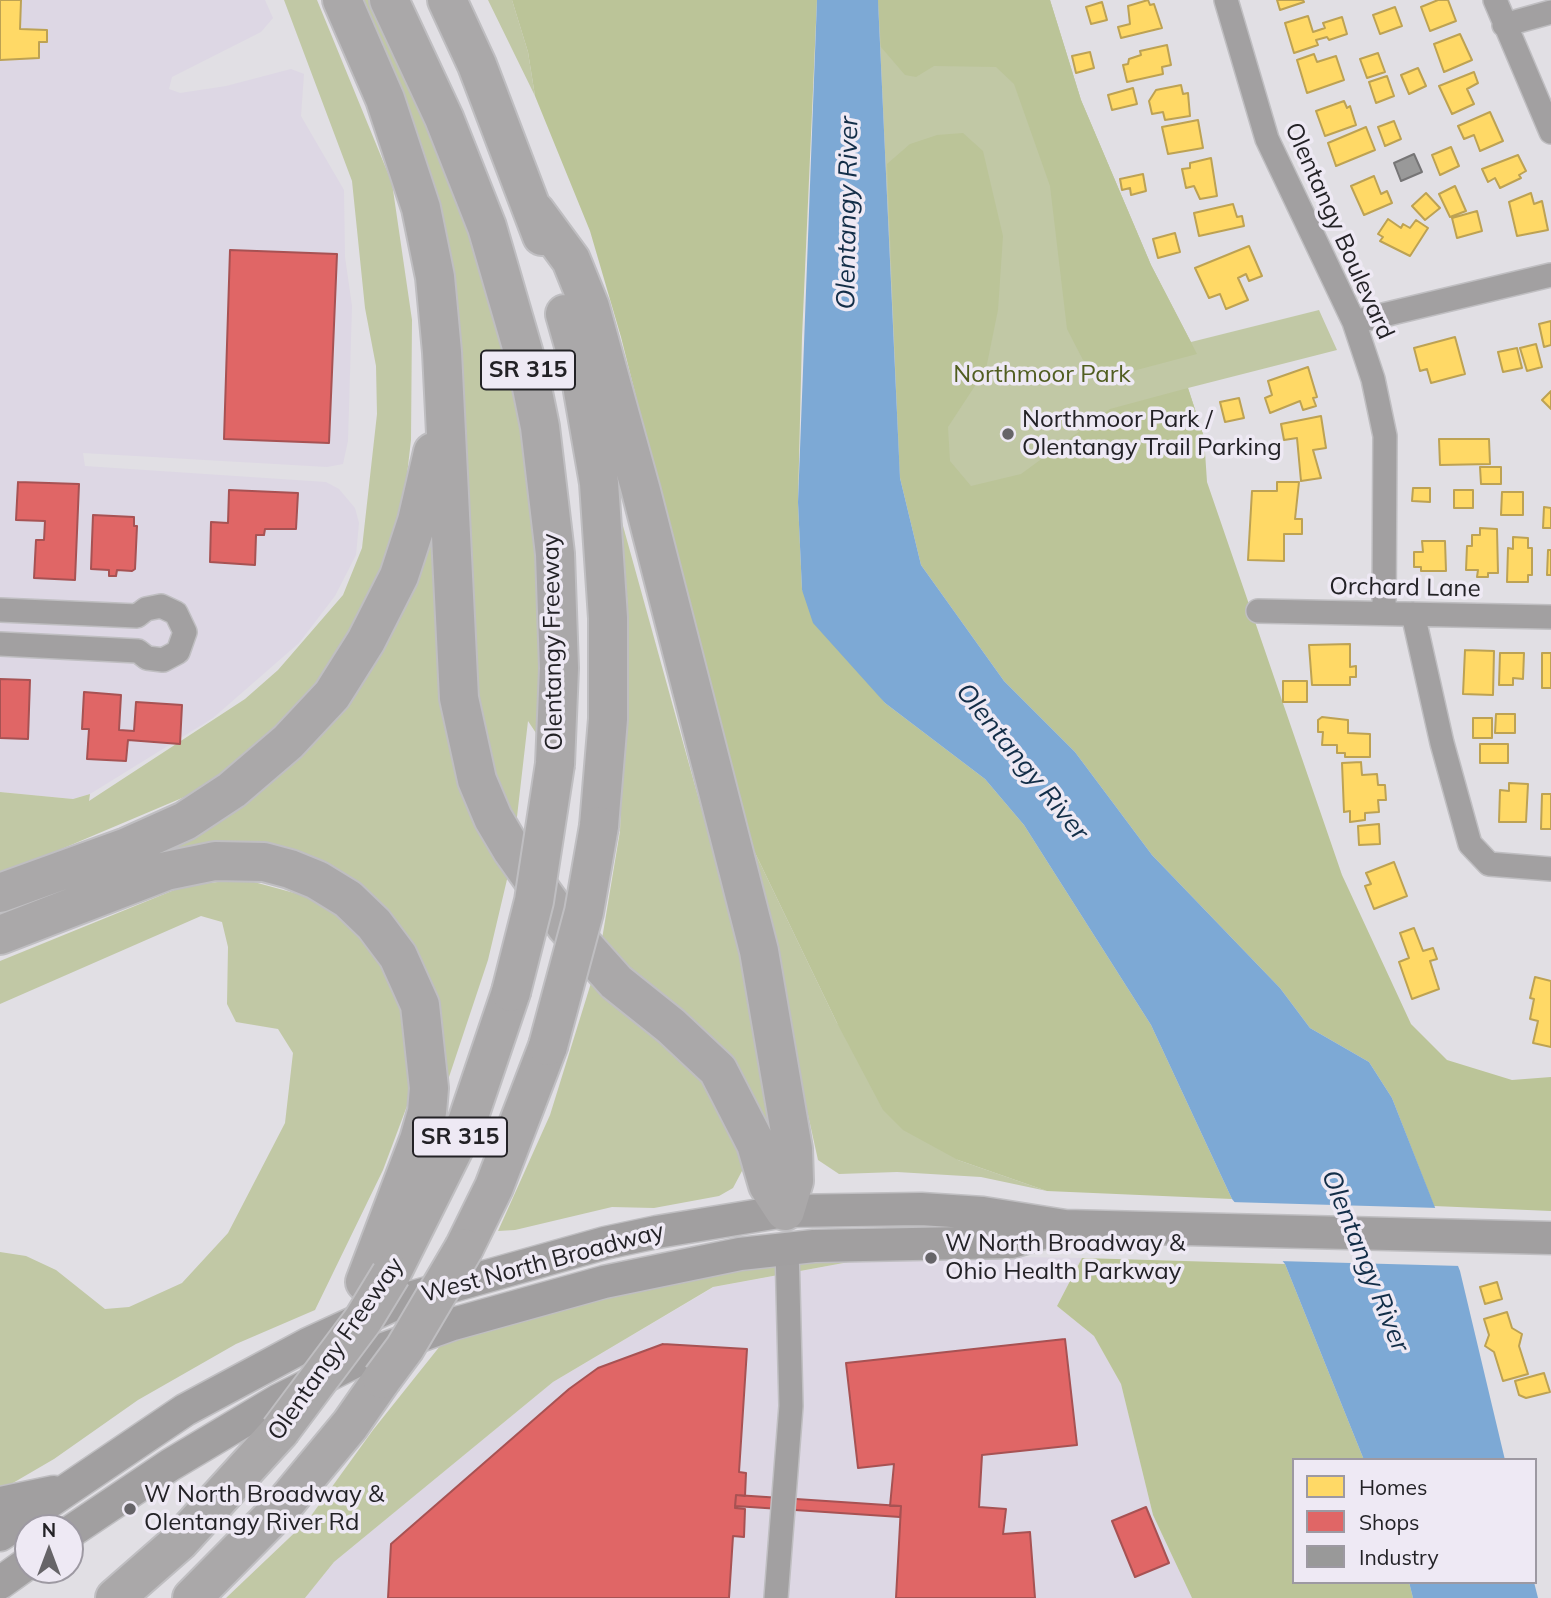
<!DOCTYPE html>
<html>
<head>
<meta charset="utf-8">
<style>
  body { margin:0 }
  #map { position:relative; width:1551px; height:1598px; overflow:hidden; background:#e1dfe4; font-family:Mulish,sans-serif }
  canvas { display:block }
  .legend { position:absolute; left:1292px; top:1458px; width:245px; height:126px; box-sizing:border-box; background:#eee9f4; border:2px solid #9d99a2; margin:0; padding:9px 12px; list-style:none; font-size:21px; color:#232226 }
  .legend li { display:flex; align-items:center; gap:14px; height:35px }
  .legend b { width:35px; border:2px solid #9d99a2 }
  .north { position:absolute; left:14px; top:1514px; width:70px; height:70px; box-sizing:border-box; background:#eee9f4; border:2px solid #9d99a2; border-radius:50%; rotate:0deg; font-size:19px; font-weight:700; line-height:28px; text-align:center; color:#232226 }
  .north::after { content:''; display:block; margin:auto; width:24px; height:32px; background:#666468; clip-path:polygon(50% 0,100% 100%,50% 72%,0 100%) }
</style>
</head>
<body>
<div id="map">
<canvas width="1551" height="1598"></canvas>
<ul class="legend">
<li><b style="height:19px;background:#ffd966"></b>Homes</li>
<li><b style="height:19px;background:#e06666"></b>Shops</li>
<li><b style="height:19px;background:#999"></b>Industry</li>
</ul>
<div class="north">N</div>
</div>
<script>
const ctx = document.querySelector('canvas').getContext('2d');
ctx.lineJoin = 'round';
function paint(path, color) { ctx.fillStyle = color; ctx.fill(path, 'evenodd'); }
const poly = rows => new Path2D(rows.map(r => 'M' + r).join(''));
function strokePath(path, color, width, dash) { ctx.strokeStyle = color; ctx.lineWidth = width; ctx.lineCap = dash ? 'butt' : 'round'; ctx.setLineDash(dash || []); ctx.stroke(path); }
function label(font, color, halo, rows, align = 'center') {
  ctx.font = font + ' Mulish,sans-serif'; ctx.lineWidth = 7; ctx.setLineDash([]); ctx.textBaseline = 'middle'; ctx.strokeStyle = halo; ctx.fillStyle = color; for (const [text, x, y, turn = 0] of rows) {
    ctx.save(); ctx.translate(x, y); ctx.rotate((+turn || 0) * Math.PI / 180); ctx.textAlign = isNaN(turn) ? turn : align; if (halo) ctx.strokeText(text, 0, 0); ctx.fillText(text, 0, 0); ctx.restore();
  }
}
const built = poly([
  [0,0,265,0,273,18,261,32,172,77,169,89,180,93,226,86,291,69,304,74,301,116,344,190,345,257,352,306,348,441,343,464,327,467,83,453,85,466,326,482,339,489,355,508,359,523,356,555,335,596,299,643,213,718,90,794,73,799,0,792],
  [887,1255,1082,1258,1057,1306,1094,1336,1121,1384,1153,1515,1192,1598,305,1598,334,1562,553,1382,714,1287]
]);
const green = poly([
  [284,0,317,0,392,183,412,320,411,440,405,492,393,543,369,601,311,698,208,787,0,875,0,792,73,799,90,794,89,801,245,699,278,670,343,595,362,548,377,414,376,366,365,308,352,181],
  [360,0,371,0,422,111,480,264,511,378,530,465,541,638,538,736,528,721,515,834,481,744,467,585,467,439,456,328],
  [488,0,512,0,528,52,535,96],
  [878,0,1050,0,1081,100,1151,265,1191,342,1319,310,1337,350,1188,388,1204,437,1183,587,900,477],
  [433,498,509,871,488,960,441,1101,354,888,147,865,144,853,256,787],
  [620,515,743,959,780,1155,601,945,620,831,628,608],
  [746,834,837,1023,958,1160,1047,1191,981,1177,897,1172,839,1174,818,1160],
  [243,879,320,900,351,924,374,949,411,1025,410,1098,383,1170,315,1310,236,1344,138,1400,54,1459,6,1487,0,1487,0,1252,26,1256,56,1270,105,1309,129,1307,182,1283,228,1233,285,1123,293,1053,278,1029,236,1022,227,1004,228,947,222,922,201,916,0,1004,0,961,184,886],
  [591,983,652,1032,711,1088,743,1156,742,1171,733,1188,719,1196,654,1208,612,1207,515,1230,498,1231,550,1115],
  [887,1255,713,1287,553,1382,334,1562,305,1598,226,1598,308,1520,373,1430,440,1346,496,1324,710,1272]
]);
const forest = poly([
  [512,0,817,0,802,337,798,502,802,590,885,703,985,779,1024,825,1151,1025,1232,1199,1047,1191,958,1160,903,1130,883,1110,837,1023,746,834,621,337,590,231,535,96,528,52],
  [878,0,1050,0,1081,100,1151,265,1197,354,1114,376,1083,360,1067,329,1050,186,1014,84,996,67,934,66,916,77,905,75,881,47],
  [963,133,983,151,1003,236,998,310,986,369,948,427,950,461,971,486,1021,474,1110,409,1188,388,1204,437,1207,482,1342,875,1411,1024,1447,1060,1512,1080,1551,1077,1551,1211,1434,1206,1392,1098,1369,1062,1310,1028,1280,988,1152,855,1075,752,1004,681,921,565,900,478,887,164,910,144,937,135],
  [1082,1258,1285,1264,1364,1460,1294,1460,1294,1582,1409,1582,1413,1598,1192,1598,1153,1515,1121,1384,1094,1336,1057,1306]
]);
const water = poly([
  [817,0,878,0,900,478,921,565,1004,681,1075,752,1152,855,1280,988,1310,1028,1369,1062,1392,1098,1460,1271,1505,1460,1364,1460,1285,1264,1232,1199,1151,1025,1024,825,985,779,885,703,813,623,802,590,798,502],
  [1409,1582,1534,1582,1538,1598,1413,1598]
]);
const pier = poly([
  [1230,1202,1439,1208,1461,1266,1278,1261]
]);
const homes = poly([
  [0,0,21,0,20,29,47,30,47,42,39,42,39,58,0,60,0,0],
  [1148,0,1150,5,1154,4,1162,28,1121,38,1118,27,1130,24,1128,6,1148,0],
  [1277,0,1303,0,1304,2,1280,10,1277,0],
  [1438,0,1448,0,1456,21,1430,31,1421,7,1438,0],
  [1102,2,1107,20,1091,24,1086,7,1102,2],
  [1395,7,1402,26,1380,34,1373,15,1395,7],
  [1308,16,1313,32,1325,28,1323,23,1342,17,1347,34,1329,40,1327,37,1316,40,1318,45,1294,53,1285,23,1308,16],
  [1460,34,1472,60,1444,72,1434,44,1460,34],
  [1167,45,1171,65,1162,67,1163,74,1127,82,1123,65,1128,64,1129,59,1141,55,1140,51,1167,45],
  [1090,52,1094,68,1076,73,1072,56,1090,52],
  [1378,53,1385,72,1367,78,1360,59,1378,53],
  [1314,54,1317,62,1336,56,1344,80,1307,93,1297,60,1314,54],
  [1418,68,1426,86,1409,94,1401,75,1418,68],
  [1474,72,1478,83,1467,89,1474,104,1452,114,1439,86,1474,72],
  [1387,76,1394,96,1376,103,1369,82,1387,76],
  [1181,85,1183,94,1188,93,1190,116,1165,120,1163,112,1152,114,1149,101,1156,90,1181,85],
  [1133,88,1137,104,1112,110,1108,95,1133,88],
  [1344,101,1347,108,1350,106,1356,125,1325,136,1316,111,1344,101],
  [1490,112,1503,141,1480,151,1474,135,1464,139,1458,126,1490,112],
  [1198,120,1203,148,1168,154,1162,127,1198,120],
  [1394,121,1401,139,1385,146,1378,127,1394,121],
  [1366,127,1375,150,1336,166,1328,143,1366,127],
  [1451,147,1459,166,1440,175,1432,155,1451,147],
  [1518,155,1526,171,1519,175,1521,178,1500,188,1495,178,1488,182,1482,169,1518,155],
  [1211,158,1217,196,1200,199,1194,186,1186,188,1182,169,1190,168,1190,163,1211,158],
  [1143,174,1146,191,1131,195,1130,188,1122,190,1120,179,1143,174],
  [1374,176,1381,194,1387,191,1392,203,1364,215,1351,186,1374,176],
  [1455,186,1466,211,1450,217,1439,194,1455,186],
  [1426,193,1440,208,1425,220,1412,206,1426,193],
  [1531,193,1534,204,1542,201,1548,230,1517,236,1509,202,1531,193],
  [1233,204,1237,217,1242,216,1244,226,1199,236,1194,213,1233,204],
  [1477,211,1482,231,1457,238,1452,218,1477,211],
  [1388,219,1401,228,1403,224,1410,228,1416,220,1428,228,1410,256,1380,241,1383,237,1378,234,1388,219],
  [1175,233,1180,252,1158,258,1153,239,1175,233],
  [1249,246,1262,276,1249,281,1246,274,1238,278,1248,300,1226,309,1220,294,1209,298,1195,268,1249,246],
  [1551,321,1551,345,1544,347,1539,324,1551,321],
  [1455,337,1465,374,1431,383,1427,369,1420,371,1414,348,1455,337],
  [1536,344,1542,367,1527,371,1520,348,1536,344],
  [1517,348,1522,368,1503,372,1498,352,1517,348],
  [1308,367,1317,397,1313,398,1316,406,1303,410,1300,401,1270,413,1265,398,1272,395,1268,381,1308,367],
  [1551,391,1551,409,1542,400,1551,391],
  [1239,398,1244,418,1225,422,1220,402,1239,398],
  [1321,416,1326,448,1313,450,1321,478,1301,481,1297,438,1284,440,1281,424,1321,416],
  [1439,439,1489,439,1490,464,1440,465,1439,439],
  [1480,467,1501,467,1501,484,1481,484,1480,467],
  [1277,482,1299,482,1295,519,1302,519,1302,534,1284,534,1284,561,1248,560,1252,491,1277,491,1277,482],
  [1413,488,1430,488,1430,502,1412,501,1413,488],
  [1454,490,1473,490,1473,508,1454,508,1454,490],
  [1502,492,1523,492,1523,515,1501,515,1502,492],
  [1544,507,1551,508,1551,528,1543,528,1544,507],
  [1480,528,1497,529,1498,573,1488,573,1488,577,1477,577,1478,570,1466,570,1467,546,1472,546,1472,535,1480,535,1480,528],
  [1513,537,1528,538,1528,548,1532,548,1532,575,1528,575,1528,582,1507,582,1508,548,1513,549,1513,537],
  [1422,541,1445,541,1446,571,1421,571,1421,567,1414,567,1414,552,1423,552,1422,541],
  [1548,550,1551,550,1551,575,1547,575,1548,550],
  [1350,644,1350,667,1356,666,1356,677,1350,677,1350,685,1312,685,1309,645,1350,644],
  [1465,650,1494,651,1493,695,1463,694,1465,650],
  [1500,653,1524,653,1523,679,1513,678,1513,685,1499,685,1500,653],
  [1542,653,1551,653,1551,688,1542,688,1542,653],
  [1283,681,1307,681,1307,702,1283,702,1283,681],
  [1496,714,1515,714,1515,733,1495,733,1496,714],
  [1322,717,1348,720,1348,733,1370,734,1370,757,1345,757,1345,753,1337,753,1337,745,1322,745,1323,732,1318,732,1318,720,1322,717],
  [1473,718,1492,718,1492,738,1473,738,1473,718],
  [1480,744,1508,744,1508,763,1480,763,1480,744],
  [1361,762,1362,775,1377,774,1378,785,1385,785,1386,800,1378,800,1379,812,1365,813,1365,820,1350,822,1350,811,1344,812,1342,763,1361,762],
  [1509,783,1528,784,1526,822,1499,822,1500,790,1509,791,1509,783],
  [1542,794,1551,794,1551,829,1541,829,1542,794],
  [1379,824,1380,844,1359,845,1358,826,1379,824],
  [1394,862,1407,896,1374,909,1365,886,1371,884,1366,873,1394,862],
  [1414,928,1423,951,1433,948,1437,959,1430,961,1439,989,1412,999,1399,962,1409,958,1400,933,1414,928],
  [1535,977,1551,981,1551,1047,1533,1043,1538,1021,1530,1019,1534,999,1530,998,1535,977],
  [1497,1282,1502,1299,1485,1304,1480,1287,1497,1282],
  [1507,1312,1512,1328,1522,1334,1519,1346,1528,1374,1503,1381,1494,1352,1485,1346,1489,1335,1484,1319,1507,1312],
  [1544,1373,1550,1392,1526,1398,1519,1395,1515,1381,1544,1373]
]);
const shops = poly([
  [230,250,337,254,329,443,224,439,230,250],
  [18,482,79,484,75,580,34,578,36,540,44,540,45,521,16,520,18,482],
  [229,490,298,493,296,529,265,529,264,535,256,535,255,565,210,562,211,522,228,523,229,490],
  [93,515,134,517,134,526,137,526,135,569,132,571,117,570,116,576,109,576,109,570,91,569,93,515],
  [0,679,30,680,28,739,0,738,0,679],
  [84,692,121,695,119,730,134,731,136,702,182,705,180,744,128,740,126,761,87,759,89,729,82,729,84,692],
  [1065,1339,1077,1445,982,1455,979,1507,1006,1509,1003,1534,1030,1532,1035,1598,896,1598,901,1506,890,1506,894,1464,858,1468,846,1363,1065,1339],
  [663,1344,747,1349,739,1472,746,1473,745,1496,736,1495,735,1508,745,1509,744,1537,733,1536,729,1598,388,1598,391,1544,569,1389,598,1368,663,1344],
  [736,1495,901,1506,900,1517,735,1506,736,1495],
  [1146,1507,1169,1563,1135,1577,1112,1521,1146,1507]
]);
const industry = poly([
  [1414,154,1422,172,1401,181,1394,163,1414,154]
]);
const street = poly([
  [1226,0,1267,139,1354,322,1373,379,1385,436,1384,613],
  [1495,0,1551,132],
  [1504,25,1551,12],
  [1354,322,1551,275],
  [0,610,137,616,146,609,161,606,176,613,185,632,178,652,163,660,147,658,138,651,0,644],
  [1258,611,1551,617],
  [1413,614,1442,743,1470,844,1489,864,1551,869],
  [776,1598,791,1406,787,1248]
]);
const secondary = poly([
  [0,1503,54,1492],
  [70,1532,170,1465,279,1400,372,1353,453,1324,604,1282,740,1254,814,1246,1012,1242,1057,1229],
  [0,1535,185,1410,308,1344,406,1299,605,1243,657,1232,785,1211,921,1209,983,1213,1065,1226,1551,1238],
  [0,1583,28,1563]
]);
const highway = poly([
  [342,0,385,99,421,208,435,277,442,352,459,698,477,780,493,818,512,850,566,926,616,982,671,1026,718,1070,756,1144,768,1185,785,1211],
  [389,0,444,118,487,227,528,368,540,427,555,554,559,668,555,764],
  [447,0,477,65,542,236],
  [535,211,571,260,590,307,641,491,759,951,793,1149,794,1181,785,1211],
  [565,314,577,356,599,483,608,618,608,719,599,826],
  [0,893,127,847,185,821,232,790,288,742,332,695,366,641,399,576,417,521,433,452],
  [0,935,166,871,215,861,264,862,290,869,317,880,348,899,374,924,398,956,420,1005,429,1088,427,1112,419,1140,365,1282],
  [464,1248,494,1187,548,1046],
  [391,1274,467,1122,511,992],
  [115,1598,179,1542,280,1431],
  [192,1598,282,1507,350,1425,382,1379]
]);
const highwayBridge = poly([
  [511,992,534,901,555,764],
  [548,1046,584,912,599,826],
  [382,1379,405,1348,464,1248],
  [280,1431,363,1320,391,1274]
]);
const markers = [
  [1008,434,7,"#666468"],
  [931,1258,7,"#666468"],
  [130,1509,7,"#666468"]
];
const shields = [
  [528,370,94],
  [460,1137,94]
];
const shieldNames = [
  ["SR 315",528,370],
  ["SR 315",460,1137]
];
const streetNames = [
  ["Olentangy Boulevard",1339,231,66],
  ["Orchard Lane",1405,588,1],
  ["Olentangy Freeway",553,642,-91],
  ["West North Broadway",543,1263,-15],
  ["Olentangy Freeway",336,1349,-55]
];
const parkNames = [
  ["Northmoor Park",1042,375]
];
const poiNames = [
  ["Northmoor Park /",1022,420],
  ["Olentangy Trail Parking",1022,448],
  ["W North Broadway &",945,1244],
  ["Ohio Health Parkway",945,1272],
  ["W North Broadway &",144,1495],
  ["Olentangy River Rd",144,1523]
];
const waterNames = [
  ["Olentangy River",848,213,-89],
  ["Olentangy River",1022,762,51],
  ["Olentangy River",1365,1261,68]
];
paint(built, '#ddd7e4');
paint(green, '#c1c8a5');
paint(forest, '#bbc498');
paint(water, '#7da9d5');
paint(pier, '#e1dfe4');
paint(homes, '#ffd966');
strokePath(homes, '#bda253', 2);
paint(shops, '#e06666');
strokePath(shops, '#a75253', 2);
paint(industry, '#999');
strokePath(industry, '#767576', 2);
strokePath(street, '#bfbec1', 26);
strokePath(secondary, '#bfbec1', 35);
strokePath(highway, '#bfbec1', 42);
strokePath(street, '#a2a0a1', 23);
strokePath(secondary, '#a19fa0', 32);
strokePath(highway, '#aaa8a9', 38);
strokePath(highwayBridge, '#bfbec1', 42, []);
strokePath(highwayBridge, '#aaa8a9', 38);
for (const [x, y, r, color] of markers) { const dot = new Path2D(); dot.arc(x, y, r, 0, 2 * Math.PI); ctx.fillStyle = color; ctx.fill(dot); strokePath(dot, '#eee9f4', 2.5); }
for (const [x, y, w] of shields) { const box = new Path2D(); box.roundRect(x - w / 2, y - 19.5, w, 39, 5); ctx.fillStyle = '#eee9f4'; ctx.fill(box); strokePath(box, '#232226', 2); }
label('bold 23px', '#232226', null, shieldNames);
label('24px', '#232226', '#eee9f4', streetNames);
label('24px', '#515e21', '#eee9f4', parkNames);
label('24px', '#232226', '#eee9f4', poiNames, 'left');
label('italic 26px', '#132e48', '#eee9f4', waterNames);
</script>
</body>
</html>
